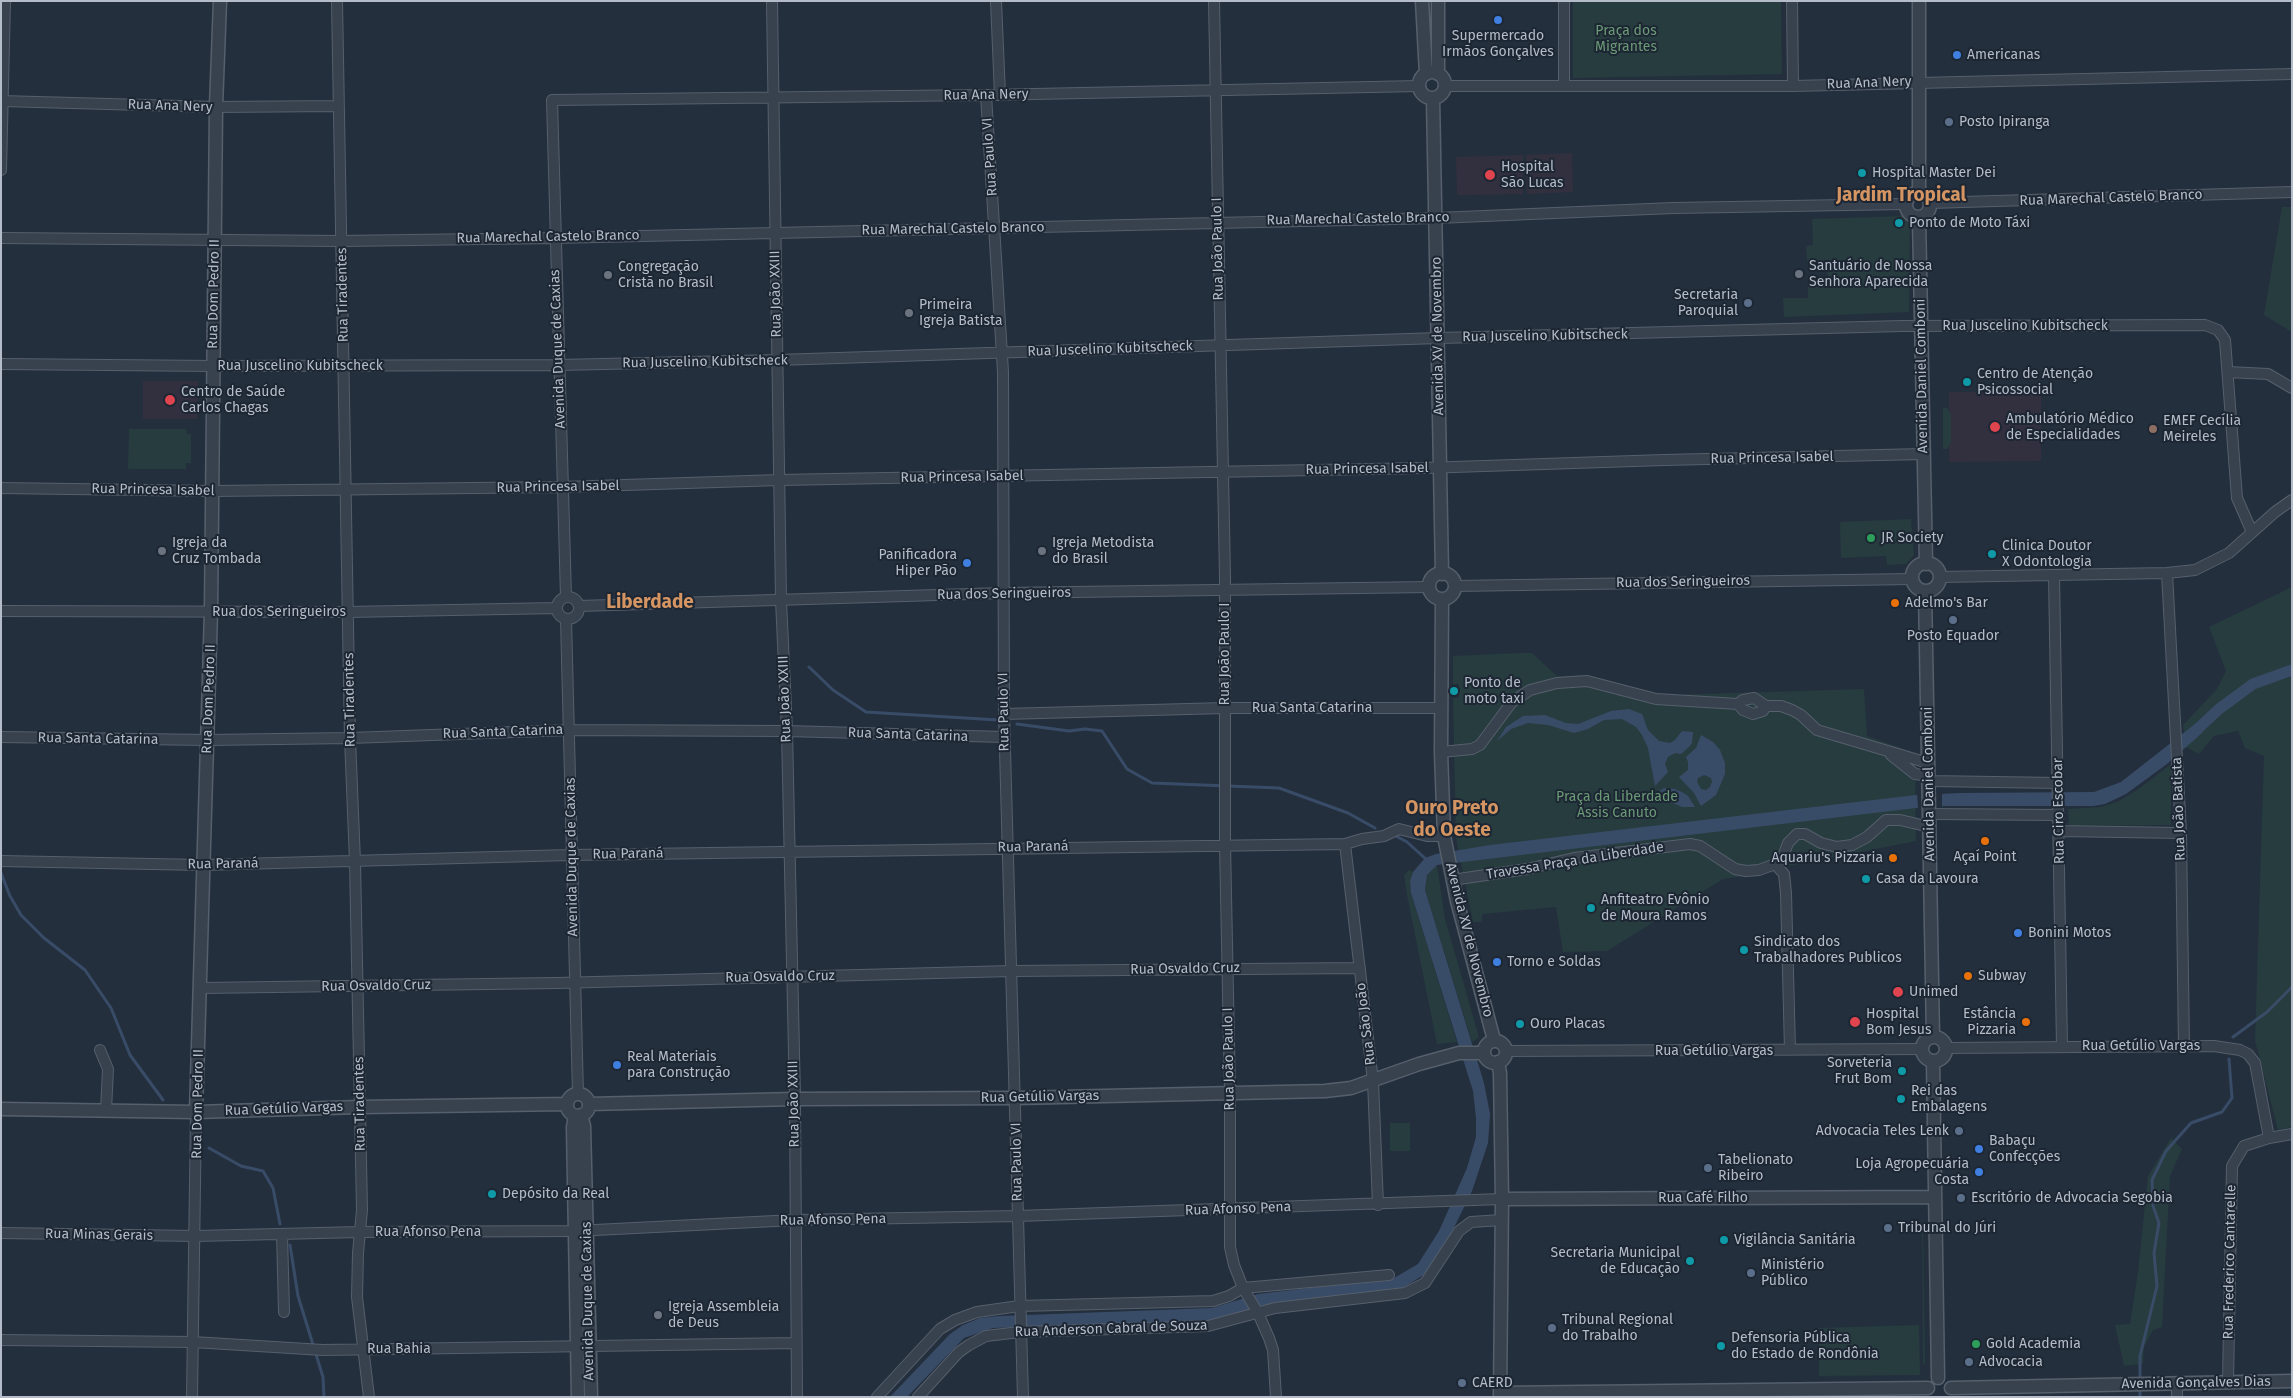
<!DOCTYPE html>
<html>
<head>
<meta charset="utf-8">
<style>
  body { margin:0 }
  #map { position:relative; width:2293px; height:1398px; overflow:hidden; background:#242f3e; font-family:"Fira Sans",sans-serif }
  canvas { display:block }
  .frame { position:absolute; inset:0; border:2px solid #b4bcc9; pointer-events:none }
</style>
</head>
<body>
<div id="map">
<canvas width="2293" height="1398"></canvas>
<div class="frame"></div>
</div>
<script>
const ctx = document.querySelector('canvas').getContext('2d');
ctx.lineJoin = 'round';
function paint(path, color) { ctx.fillStyle = color; ctx.fill(path, 'evenodd'); }
const poly = rows => new Path2D(rows.map(r => 'M' + r).join(''));
function strokePath(path, color, width, dash) { ctx.strokeStyle = color; ctx.lineWidth = width; ctx.lineCap = dash ? 'butt' : 'round'; ctx.setLineDash(dash || []); ctx.stroke(path); }
function label(font, color, halo, rows, align = 'center') {
  ctx.font = font + ' "Fira Sans",sans-serif'; ctx.lineWidth = 4; ctx.setLineDash([]); ctx.textBaseline = 'middle'; ctx.strokeStyle = halo; ctx.fillStyle = color; for (const [text, x, y, turn = 0] of rows) {
    ctx.save(); ctx.translate(x, y); ctx.rotate((+turn || 0) * Math.PI / 180); ctx.textAlign = isNaN(turn) ? turn : align; if (halo) ctx.strokeText(text, 0, 0); ctx.fillText(text, 0, 0); ctx.restore();
  }
}
const medical = poly([
  [1572,153,1573,192,1527,194,1526,155],
  [1523,155,1523,194,1457,195,1456,157],
  [143,381,198,381,197,419,143,419],
  [1949,392,2041,392,2041,461,1949,462]
]);
const green = poly([
  [1573,1,1781,1,1782,74,1573,78],
  [2282,207,2292,207,2292,332,2264,315],
  [1903,216,1910,222,1909,312,1784,317,1783,298,1808,298,1808,286,1828,286,1827,261,1807,261,1806,246,1813,245,1812,219],
  [1943,408,1947,408,1951,414,1951,443,1947,449,1943,449],
  [129,429,186,429,187,434,191,434,191,463,186,463,186,469,128,469],
  [1911,519,1914,555,1906,564,1887,565,1886,556,1841,558,1840,522],
  [2292,587,2292,1127,2278,1130,2255,1041,2264,756,2245,748,2238,731,2214,736,2199,754,2186,747,2183,725,2217,689,2226,671,2209,627],
  [1519,653,1532,653,1557,676,1589,675,1641,690,1668,695,1864,689,1867,736,1915,753,1916,841,1789,866,1776,872,1723,879,1607,951,1563,952,1556,907,1482,914,1482,922,1473,922,1456,838,1453,698,1459,698,1459,684,1453,684,1453,656],
  [2171,764,2171,825,2069,826,2068,809,2101,807,2119,801,2140,788],
  [1437,865,1445,919,1479,1037,1472,1042,1425,890,1427,875],
  [1409,870,1413,872,1410,881,1411,893,1457,1042,1437,1044,1407,895,1404,875],
  [1390,1123,1410,1123,1410,1151,1390,1151],
  [2171,1138,2182,1149,2170,1176,2162,1327,2153,1330,2144,1347,2143,1364,2124,1366,2115,1325,2130,1324,2138,1272,2148,1176],
  [1922,1220,1923,1220,1925,1364,1923,1363],
  [1919,1325,1920,1375,1819,1376,1819,1328]
]);
const water = poly([
  [1629,709,1642,714,1648,730,1659,741,1670,743,1675,740,1682,731,1693,732,1692,743,1689,747,1681,754,1675,753,1668,757,1665,764,1668,772,1655,786,1648,748,1642,735,1636,727,1622,719,1604,720,1588,729,1574,733,1548,725,1528,723,1511,729,1497,741,1506,727,1523,716,1545,715,1566,723,1578,724,1611,711],
  [2195,724,2203,732,2167,764,2126,794,2105,804,2093,806,1947,806,1916,808,1437,865,1427,875,1425,890,1484,1083,1490,1114,1488,1143,1472,1191,1439,1258,1425,1274,1403,1288,1260,1306,1212,1321,993,1328,964,1338,907,1397,890,1397,950,1334,963,1325,980,1318,1000,1316,1212,1308,1258,1294,1394,1278,1418,1264,1439,1231,1467,1168,1476,1137,1476,1118,1473,1091,1411,893,1410,881,1413,872,1425,858,1436,854,1490,845,1916,795,1961,793,2094,792,2121,782],
  [1701,735,1713,742,1720,750,1725,763,1725,774,1716,795,1701,806,1694,793,1679,777,1688,770,1688,762,1686,757,1696,748],
  [1704,775,1711,778,1712,782,1710,787,1706,790,1701,789,1697,782,1698,778],
  [1664,788,1675,789,1682,792,1688,796,1695,807,1682,807,1668,801,1658,792]
]);
const pier = poly([
  [1942,792,1942,807,1918,808,1917,794]
]);
const stream = poly([
  [809,667,833,690,866,712,998,720],
  [1017,724,1069,731,1085,729,1102,731,1127,769,1152,783,1279,788,1348,813,1375,828],
  [1396,836,1407,842,1427,860],
  [1,873,10,896,21,915,44,938,85,970,111,1008,130,1055,163,1100],
  [2233,1037,2267,1012,2292,987],
  [209,1148,241,1166,263,1171,273,1188,280,1224],
  [290,1245,298,1296,323,1377,324,1397],
  [2140,1382,2140,1356,2157,1286,2154,1253,2159,1223,2153,1206,2152,1180,2166,1151,2191,1123,2222,1112,2232,1098,2229,1059],
  [2140,1397,2140,1388]
]);
const canal = poly([
  [2189,737,2219,709,2253,684,2292,670]
]);
const minor = poly([
  [337,1,350,738,355,862,362,1210,358,1253,357,1297,369,1397],
  [772,1,781,600,787,731,795,1099,797,1397],
  [996,1,1000,95],
  [1214,1,1225,577,1225,844,1230,1093,1230,1247,1234,1265,1243,1288,1258,1313,1269,1338,1273,1350,1276,1397],
  [1564,1,1564,86],
  [1792,1,1793,86],
  [1445,86,1793,86,2292,74],
  [986,95,1003,372,1004,714,1023,1397],
  [1,101,216,107,338,106],
  [1,170,5,1],
  [1930,203,2292,192],
  [1,238,341,241,554,238,1437,218,1673,208,1905,204],
  [1,364,213,366,559,365,778,360,1439,338,1902,326,2205,325,2218,330,2225,340,2237,498,2252,532],
  [2228,372,2268,374,2292,388],
  [1,488,213,491,562,487,780,480,1424,468,1664,460,1924,454],
  [2167,573,2181,833,2184,1046],
  [2054,576,2062,1047],
  [1940,577,2167,573,2195,570,2229,553,2275,512,2292,500],
  [1455,586,1912,579],
  [566,597,552,100,986,95,1419,86],
  '557 608a11 11 0 1 1 22 0a11 11 0 1 1-22 0Z',
  [579,606,1003,593,1429,587],
  [1,611,348,612,557,608],
  [566,619,578,1094],
  [1738,704,1743,710,1753,714,1763,711,1766,706],
  [1004,714,1225,708,1441,708],
  [1,737,208,740,350,738,569,730,787,731,1004,737],
  [1441,752,1472,749,1480,745,1512,702,1530,690,1557,683,1587,681,1656,699,1738,704,1743,700,1754,698,1766,706,1781,706,1792,710,1801,715,1817,730,1928,763],
  [1891,755,1915,774,1929,776],
  [1929,781,2058,783],
  [1930,814,2059,815],
  [2059,831,2181,833],
  [1345,844,1373,1081,1378,1205],
  [1,861,203,865,571,855,1345,844,1362,839,1384,836,1399,829,1427,836,1444,836],
  [1775,864,1784,874,1786,893,1790,1050],
  [1452,880,1527,869,1574,858,1690,844,1700,846,1735,869,1746,871,1759,870,1775,864,1782,859,1788,843,1797,834,1805,834,1821,843,1837,847,1852,845,1867,837,1886,820,1900,820,1930,827],
  [201,988,557,983,1012,971,1360,968],
  [1945,1048,2214,1046,2240,1050,2248,1054,2255,1063,2269,1138],
  [100,1050,108,1069,106,1110],
  [1507,1051,1922,1049],
  [1,1233,196,1236,360,1232,575,1231,795,1220,1018,1216,1502,1199],
  [282,1234,284,1312],
  [1,1340,193,1342,323,1350,796,1343],
  [2228,1382,2232,1166,2244,1146,2269,1138,2292,1134],
  [2177,1384,2177,1397],
  [192,1397,196,1112],
  [877,1397,940,1329,955,1320,977,1312,1019,1306,1213,1301,1229,1296,1243,1288,1389,1275],
  [918,1397,959,1352,969,1345,986,1336,1020,1332,1208,1326,1275,1308,1405,1293,1425,1283,1459,1231,1471,1222,1502,1220]
]);
const tertiary = poly([
  [1422,1,1426,74],
  [1438,1,1438,74],
  [1919,1,1919,193],
  '1419 85a13 13 0 1 1 26 0a13 13 0 1 1-26 0Z',
  [1433,98,1442,574],
  '1906 205a12 12 0 1 1 24 0a12 12 0 1 1-24 0Z',
  [1919,218,1926,564],
  '1912 577a14 14 0 1 1 28 0a14 14 0 1 1-28 0Z',
  '1429 586a13 13 0 1 1 26 0a13 13 0 1 1-26 0Z',
  [1925,591,1933,1037],
  [1442,599,1441,752,1444,836,1457,901,1494,1040],
  '1922 1049a12 12 0 1 1 24 0a12 12 0 1 1-24 0Z',
  '1484 1052a11 11 0 1 1 22 0a11 11 0 1 1-22 0Z',
  [1933,1061,1938,1378],
  [1498,1062,1500,1073,1502,1199,1500,1397],
  '567 1105a11 11 0 1 1 22 0a11 11 0 1 1-22 0Z',
  [589,1104,795,1099,1016,1098,1325,1091,1351,1088,1419,1064,1459,1053,1484,1053],
  [1,1109,196,1112,360,1107,567,1104],
  [196,1112,211,611,216,107,220,1],
  [581,1115,584,1126,591,1397],
  [575,1116,573,1127,578,1397],
  [1502,1199,1935,1197],
  [1951,1388,2292,1381],
  [1500,1393,1928,1388]
]);
const markers = [
  [1498,20,5,"#3f7fe0"],
  [1957,55,5,"#3f7fe0"],
  [1949,122,5,"#5c6f8a"],
  [1862,173,5,"#0f9aa8"],
  [1490,175,6,"#e0444e"],
  [1899,223,5,"#0f9aa8"],
  [1799,274,5,"#6b7280"],
  [608,275,5,"#6b7280"],
  [1748,303,5,"#5c6f8a"],
  [909,313,5,"#6b7280"],
  [1967,382,5,"#0f9aa8"],
  [170,400,6,"#e0444e"],
  [1995,427,6,"#e0444e"],
  [2153,429,5,"#8d6e63"],
  [1871,538,5,"#2e9e5b"],
  [162,551,5,"#6b7280"],
  [1042,551,5,"#6b7280"],
  [1992,554,5,"#0f9aa8"],
  [967,563,5,"#3f7fe0"],
  [1895,603,5,"#e8710a"],
  [1953,620,5,"#5c6f8a"],
  [1454,691,5,"#0f9aa8"],
  [1985,841,5,"#e8710a"],
  [1893,858,5,"#e8710a"],
  [1866,879,5,"#0f9aa8"],
  [1591,908,5,"#0f9aa8"],
  [2018,933,5,"#3f7fe0"],
  [1744,950,5,"#0f9aa8"],
  [1497,962,5,"#3f7fe0"],
  [1968,976,5,"#e8710a"],
  [1898,992,6,"#e0444e"],
  [1855,1022,6,"#e0444e"],
  [2026,1022,5,"#e8710a"],
  [1520,1024,5,"#0f9aa8"],
  [617,1065,5,"#3f7fe0"],
  [1902,1071,5,"#0f9aa8"],
  [1901,1099,5,"#0f9aa8"],
  [1959,1131,5,"#5c6f8a"],
  [1979,1149,5,"#3f7fe0"],
  [1708,1168,5,"#5c6f8a"],
  [1979,1172,5,"#3f7fe0"],
  [492,1194,5,"#0f9aa8"],
  [1961,1198,5,"#5c6f8a"],
  [1888,1228,5,"#5c6f8a"],
  [1724,1240,5,"#0f9aa8"],
  [1690,1261,5,"#0f9aa8"],
  [1751,1273,5,"#5c6f8a"],
  [658,1315,5,"#6b7280"],
  [1552,1328,5,"#5c6f8a"],
  [1976,1344,5,"#2e9e5b"],
  [1721,1346,5,"#0f9aa8"],
  [1969,1362,5,"#5c6f8a"],
  [1462,1383,5,"#5c6f8a"]
];
const parkNames = [
  ["Praça dos",1626,31],
  ["Migrantes",1626,47],
  ["Praça da Liberdade",1617,797],
  ["Assis Canuto",1617,813]
];
const poiNames = [
  ["Supermercado",1498,36,"center"],
  ["Irmãos Gonçalves",1498,52,"center"],
  ["Americanas",1967,55],
  ["Posto Ipiranga",1959,122],
  ["Hospital",1501,167],
  ["São Lucas",1501,183],
  ["Hospital Master Dei",1872,173],
  ["Ponto de Moto Táxi",1909,223],
  ["Santuário de Nossa",1809,266],
  ["Senhora Aparecida",1809,282],
  ["Congregação",618,267],
  ["Cristã no Brasil",618,283],
  ["Secretaria",1738,295,"right"],
  ["Paroquial",1738,311,"right"],
  ["Primeira",919,305],
  ["Igreja Batista",919,321],
  ["Centro de Atenção",1977,374],
  ["Psicossocial",1977,390],
  ["Centro de Saúde",181,392],
  ["Carlos Chagas",181,408],
  ["Ambulatório Médico",2006,419],
  ["de Especialidades",2006,435],
  ["EMEF Cecília",2163,421],
  ["Meireles",2163,437],
  ["JR Society",1881,538],
  ["Igreja da",172,543],
  ["Cruz Tombada",172,559],
  ["Igreja Metodista",1052,543],
  ["do Brasil",1052,559],
  ["Clinica Doutor",2002,546],
  ["X Odontologia",2002,562],
  ["Panificadora",957,555,"right"],
  ["Hiper Pão",957,571,"right"],
  ["Adelmo's Bar",1905,603],
  ["Posto Equador",1953,636,"center"],
  ["Ponto de",1464,683],
  ["moto taxi",1464,699],
  ["Açaí Point",1985,857,"center"],
  ["Aquariu's Pizzaria",1883,858,"right"],
  ["Casa da Lavoura",1876,879],
  ["Anfiteatro Evônio",1601,900],
  ["de Moura Ramos",1601,916],
  ["Bonini Motos",2028,933],
  ["Sindicato dos",1754,942],
  ["Trabalhadores Publicos",1754,958],
  ["Torno e Soldas",1507,962],
  ["Subway",1978,976],
  ["Unimed",1909,992],
  ["Hospital",1866,1014],
  ["Bom Jesus",1866,1030],
  ["Estância",2016,1014,"right"],
  ["Pizzaria",2016,1030,"right"],
  ["Ouro Placas",1530,1024],
  ["Real Materiais",627,1057],
  ["para Construção",627,1073],
  ["Sorveteria",1892,1063,"right"],
  ["Frut Bom",1892,1079,"right"],
  ["Rei das",1911,1091],
  ["Embalagens",1911,1107],
  ["Advocacia Teles Lenk",1949,1131,"right"],
  ["Babaçu",1989,1141],
  ["Confecções",1989,1157],
  ["Tabelionato",1718,1160],
  ["Ribeiro",1718,1176],
  ["Loja Agropecuária",1969,1164,"right"],
  ["Costa",1969,1180,"right"],
  ["Depósito da Real",502,1194],
  ["Escritório de Advocacia Segobia",1971,1198],
  ["Tribunal do Júri",1898,1228],
  ["Vigilância Sanitária",1734,1240],
  ["Secretaria Municipal",1680,1253,"right"],
  ["de Educação",1680,1269,"right"],
  ["Ministério",1761,1265],
  ["Público",1761,1281],
  ["Igreja Assembleia",668,1307],
  ["de Deus",668,1323],
  ["Tribunal Regional",1562,1320],
  ["do Trabalho",1562,1336],
  ["Defensoria Pública",1731,1338],
  ["do Estado de Rondônia",1731,1354],
  ["Gold Academia",1986,1344],
  ["Advocacia",1979,1362],
  ["CAERD",1472,1383]
];
const streetNames = [
  ["Rua Ana Nery",1869,83,-2],
  ["Rua Ana Nery",986,95,-1],
  ["Rua Ana Nery",170,106,2],
  ["Rua Paulo VI",990,157,-94],
  ["Rua Marechal Castelo Branco",2111,198,-2],
  ["Rua Marechal Castelo Branco",1358,219,-1],
  ["Rua Marechal Castelo Branco",953,229,-1],
  ["Rua Marechal Castelo Branco",548,237,-1],
  ["Rua João Paulo I",1218,249,-91],
  ["Rua Dom Pedro II",214,294,-89],
  ["Rua João XXIII",776,294,-91],
  ["Rua Tiradentes",343,295,-91],
  ["Rua Juscelino Kubitscheck",2025,326],
  ["Avenida XV de Novembro",1438,336,-91],
  ["Rua Juscelino Kubitscheck",1545,336,-1],
  ["Avenida Duque de Caxias",558,349,-92],
  ["Rua Juscelino Kubitscheck",1110,349,-2],
  ["Rua Juscelino Kubitscheck",705,362,-1],
  ["Rua Juscelino Kubitscheck",300,366],
  ["Avenida Daniel Comboni",1922,376,-91],
  ["Rua Princesa Isabel",1772,458,-1],
  ["Rua Princesa Isabel",1367,469,-1],
  ["Rua Princesa Isabel",962,477,-1],
  ["Rua Princesa Isabel",558,487,-1],
  ["Rua Princesa Isabel",153,490,1],
  ["Rua dos Seringueiros",1683,582,-1],
  ["Rua dos Seringueiros",1004,594,-1],
  ["Rua dos Seringueiros",279,612],
  ["Rua João Paulo I",1225,654,-90],
  ["Rua Dom Pedro II",209,699,-88],
  ["Rua João XXIII",785,699,-92],
  ["Rua Tiradentes",350,700,-91],
  ["Rua Santa Catarina",1312,708],
  ["Rua Paulo VI",1004,712,-91],
  ["Rua Santa Catarina",503,732,-2],
  ["Rua Santa Catarina",908,735,2],
  ["Rua Santa Catarina",98,739,1],
  ["Avenida Daniel Comboni",1929,784,-91],
  ["Rua João Batista",2179,809,-92],
  ["Rua Ciro Escobar",2059,811,-91],
  ["Rua Paraná",1033,847,-1],
  ["Rua Paraná",628,854,-1],
  ["Avenida Duque de Caxias",572,857,-91],
  ["Travessa Praça da Liberdade",1575,861,-9],
  ["Rua Paraná",223,864,-1],
  ["Avenida XV de Novembro",1469,940,76],
  ["Rua Osvaldo Cruz",1185,969,-1],
  ["Rua Osvaldo Cruz",780,977,-1],
  ["Rua Osvaldo Cruz",376,986,-1],
  ["Rua São João",1366,1024,-97],
  ["Rua Getúlio Vargas",2141,1046],
  ["Rua Getúlio Vargas",1714,1051],
  ["Rua João Paulo I",1229,1059,-91],
  ["Rua Getúlio Vargas",1040,1097,-1],
  ["Rua Dom Pedro II",198,1104,-89],
  ["Rua Tiradentes",360,1104,-91],
  ["Rua João XXIII",794,1104,-91],
  ["Rua Getúlio Vargas",284,1109,-2],
  ["Rua Paulo VI",1017,1162,-91],
  ["Rua Café Filho",1703,1198],
  ["Rua Afonso Pena",1238,1209,-2],
  ["Rua Afonso Pena",833,1220,-1],
  ["Rua Afonso Pena",428,1232],
  ["Rua Minas Gerais",99,1235,1],
  ["Rua Frederico Cantarelle",2230,1262,-89],
  ["Avenida Duque de Caxias",588,1301,-91],
  ["Rua Anderson Cabral de Souza",1111,1329,-2],
  ["Rua Bahia",399,1349],
  ["Avenida Gonçalves Dias",2196,1383,-1]
];
const districtNames = [
  ["Jardim Tropical",1901,196],
  ["Liberdade",650,603],
  ["Ouro Preto",1452,809],
  ["do Oeste",1452,831]
];
paint(medical, '#32303f');
paint(green, '#263c3f');
paint(water, '#394c67');
paint(pier, '#242f3e');
strokePath(stream, '#394c67', 3);
strokePath(canal, '#394c67', 11);
strokePath(minor, '#565f6c', 12);
strokePath(tertiary, '#565f6c', 15);
strokePath(minor, '#38414e', 10);
strokePath(tertiary, '#38414e', 12);
for (const [x, y, r, color] of markers) { const dot = new Path2D(); dot.arc(x, y, r, 0, 2 * Math.PI); ctx.fillStyle = color; ctx.fill(dot); strokePath(dot, '#1d2633', 2); }
label('14px', '#6b9a76', '#1d2633', parkNames);
label('14px', '#b4bcc9', '#1d2633', poiNames, 'left');
label('14px', '#b4bcc9', '#1d2633', streetNames);
label('bold 19px', '#d59563', '#1d2633', districtNames);
</script>
</body>
</html>
